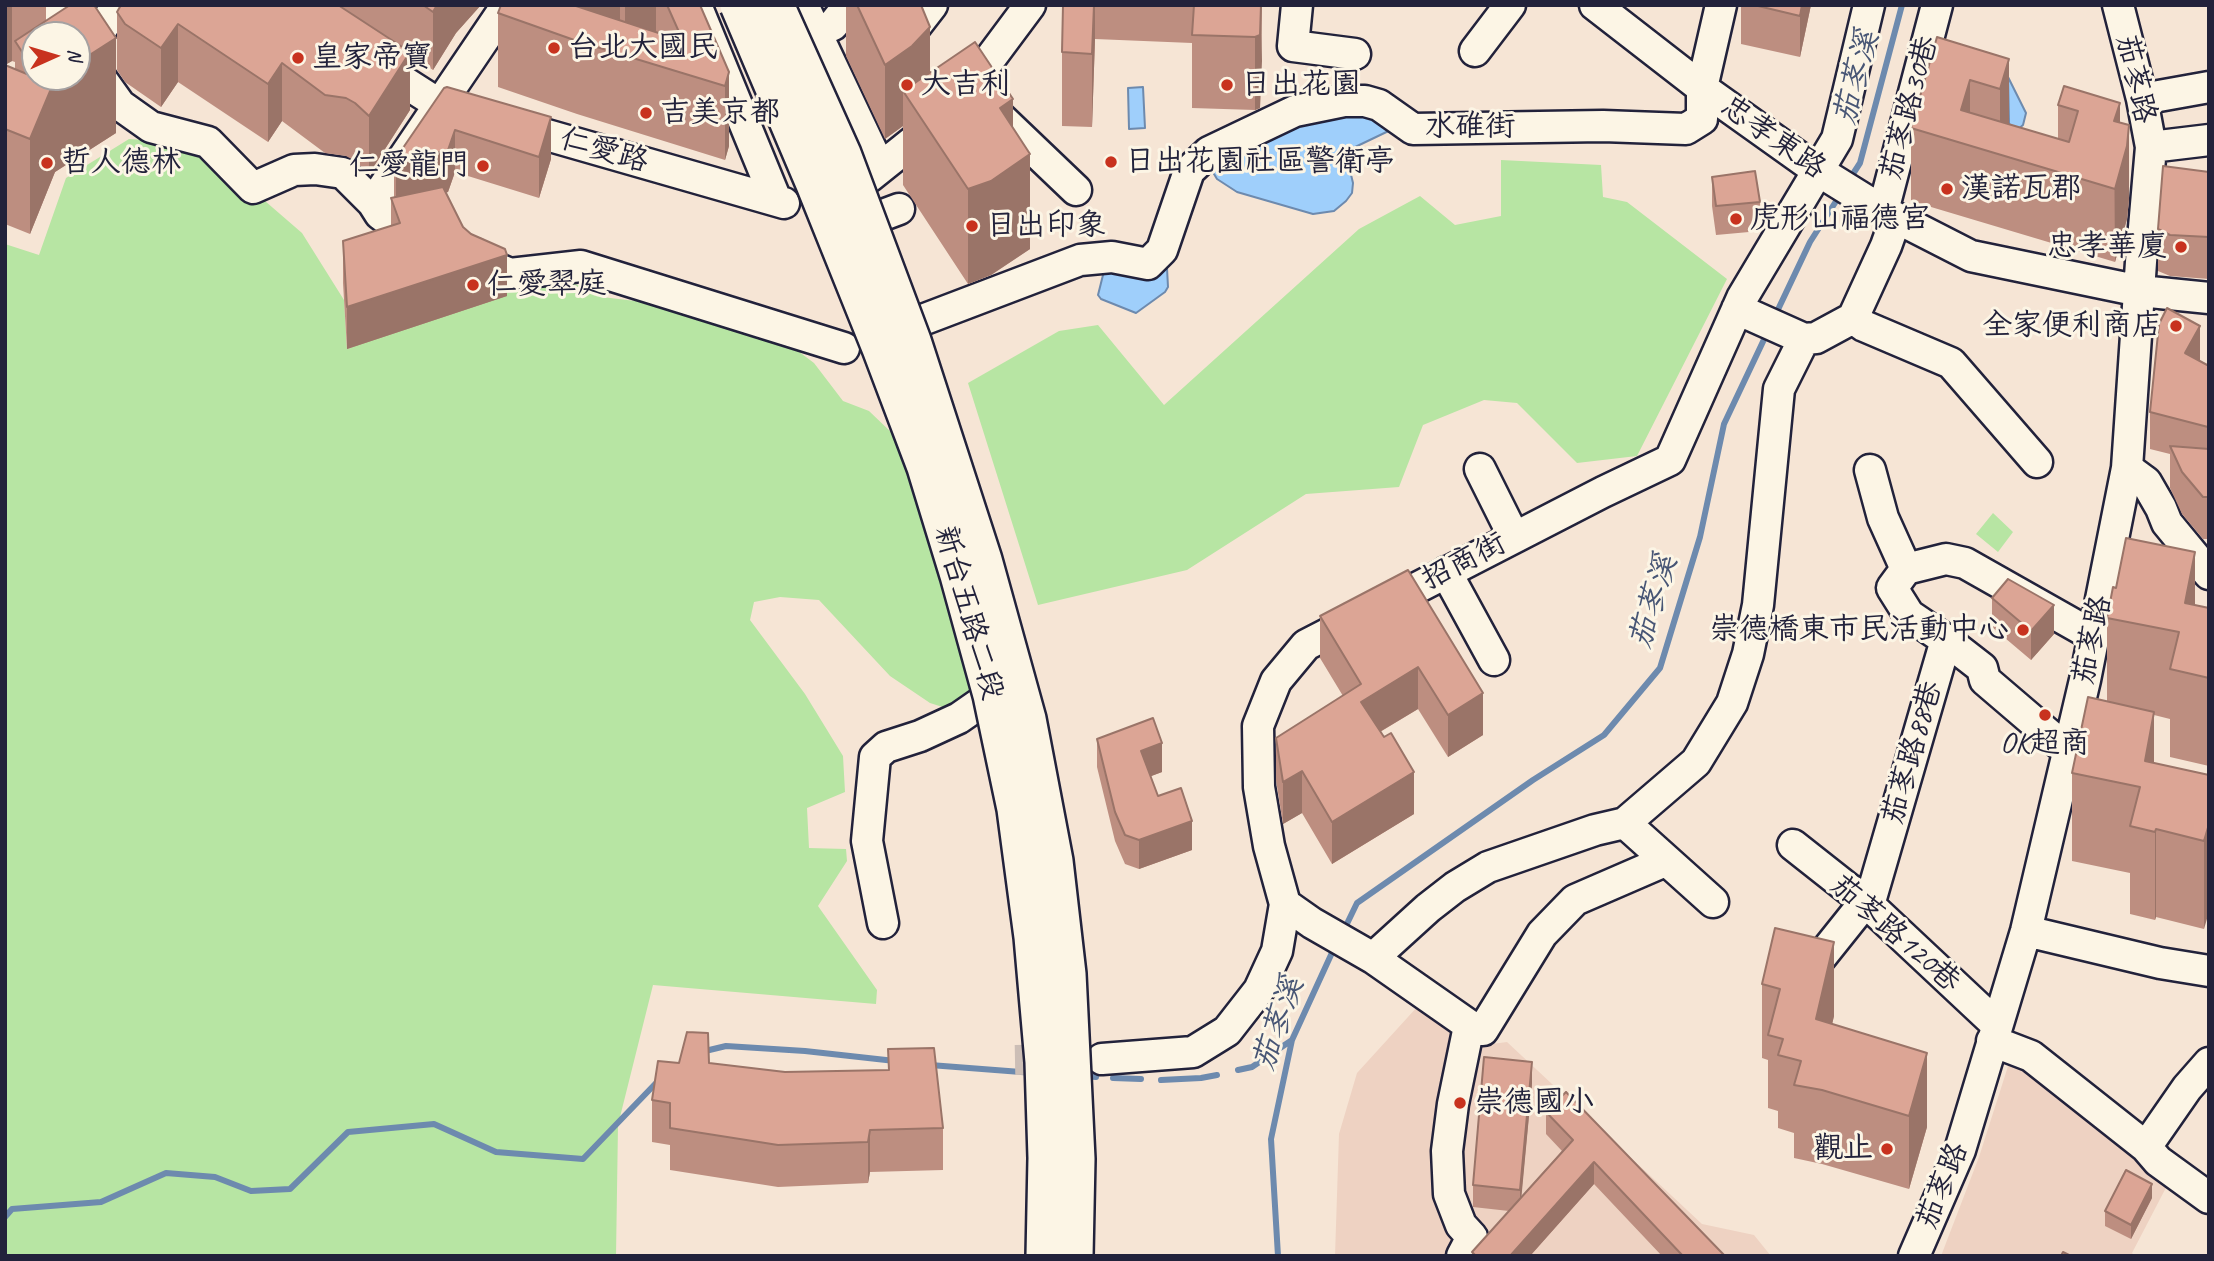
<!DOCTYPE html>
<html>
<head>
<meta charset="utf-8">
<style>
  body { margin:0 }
  #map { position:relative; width:2214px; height:1261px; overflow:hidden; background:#f6e5d5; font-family:Caveat,sans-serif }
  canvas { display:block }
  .frame { position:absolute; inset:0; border:7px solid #22223b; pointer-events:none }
  .north { position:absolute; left:21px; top:21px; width:70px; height:70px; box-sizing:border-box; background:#fcf5e5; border:2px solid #a5a1a1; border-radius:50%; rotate:86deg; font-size:19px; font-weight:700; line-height:28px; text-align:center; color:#22223b }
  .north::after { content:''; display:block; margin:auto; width:24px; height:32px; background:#c8321e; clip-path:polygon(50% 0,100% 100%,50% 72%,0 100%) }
</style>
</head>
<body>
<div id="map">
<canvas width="2214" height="1261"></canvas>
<div class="frame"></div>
<div class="north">N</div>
</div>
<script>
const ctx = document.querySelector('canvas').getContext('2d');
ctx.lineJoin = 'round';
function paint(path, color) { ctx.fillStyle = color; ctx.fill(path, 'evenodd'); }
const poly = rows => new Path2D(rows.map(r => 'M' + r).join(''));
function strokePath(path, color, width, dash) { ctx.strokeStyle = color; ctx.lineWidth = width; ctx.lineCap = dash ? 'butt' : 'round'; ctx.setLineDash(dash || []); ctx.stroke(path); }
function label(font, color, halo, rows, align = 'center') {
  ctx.font = font + ' Caveat,"LXGW WenKai TC",sans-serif'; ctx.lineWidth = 6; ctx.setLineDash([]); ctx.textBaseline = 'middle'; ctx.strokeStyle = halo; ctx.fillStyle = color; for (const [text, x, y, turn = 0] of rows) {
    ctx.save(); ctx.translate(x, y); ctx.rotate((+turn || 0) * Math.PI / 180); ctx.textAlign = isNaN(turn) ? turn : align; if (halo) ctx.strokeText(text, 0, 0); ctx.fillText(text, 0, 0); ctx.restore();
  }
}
const built = poly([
  [1418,1006,1470,1047,1507,1042,1702,1224,1754,1235,1771,1256,1335,1256,1339,1134,1357,1073],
  [2010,1060,2024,1064,2171,1178,2132,1253,2135,1256,1941,1256,1979,1157]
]);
const green = poly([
  [129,139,193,143,245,192,265,201,302,233,344,300,347,349,505,288,559,276,602,297,652,303,786,342,814,363,843,401,869,411,892,433,933,544,971,696,955,711,930,703,890,676,819,600,780,597,754,602,750,620,805,694,843,756,845,792,807,808,809,848,846,849,847,861,818,906,877,990,876,1004,653,985,618,1125,616,1256,5,1256,5,244,39,255,66,178],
  [1501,160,1601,165,1603,197,1627,202,1727,279,1637,456,1577,463,1517,403,1484,400,1423,425,1399,487,1306,494,1187,570,1038,605,968,383,1059,331,1098,325,1164,405,1359,229,1420,196,1455,225,1501,216],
  [1993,513,2013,532,1998,552,1976,534]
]);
const water = poly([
  [2008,77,2026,113,2023,125,2017,130,2011,128,2009,123,2008,77],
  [1143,87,1145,128,1129,129,1128,88,1143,87],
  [1361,107,1399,126,1351,149,1347,158,1353,183,1352,193,1346,201,1334,211,1313,214,1237,192,1217,179,1208,164,1295,117,1361,107],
  [1102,261,1162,263,1167,268,1168,287,1165,292,1136,313,1101,299,1098,295,1103,275,1102,261]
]);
const stream = poly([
  [1849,180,1860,163,1902,5],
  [1774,318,1810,242,1840,195],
  [1343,932,1357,903,1533,780,1604,735,1660,668,1700,537,1724,424,1768,331],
  [701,1052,726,1046,805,1051,895,1061],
  [930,1065,1034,1073],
  [1238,1070,1252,1067,1292,1040],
  [1084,1076,1096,1077],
  [1113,1078,1141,1079],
  [1161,1080,1201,1078,1217,1075],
  [5,1217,12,1209,101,1202,166,1173,215,1177,251,1191,290,1189,348,1132,434,1124,496,1152,583,1159,658,1081],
  [1278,1256,1271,1139,1292,1040,1336,944]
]);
const minorTunnel = poly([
  [1015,1060,1067,1059]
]);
const minor = poly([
  [52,5,65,35],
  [696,5,776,200],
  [803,5,880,168],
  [1297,5,1293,46,1355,54],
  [1595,5,1702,88,1817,170,1883,211,1971,256,2140,291,2209,298],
  [816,33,833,25,849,5],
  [901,45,932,5],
  [77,47,85,56,120,105,151,127,208,142,253,188,294,170,315,169,343,173,373,203,380,214,392,223,431,214],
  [1475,51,1510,5],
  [85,55,117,5],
  [376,64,440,105,471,114],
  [963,95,1030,5],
  [2142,99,2209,87],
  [987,105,1076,190],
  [512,125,784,203],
  [2151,147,2209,140],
  [869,177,934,125],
  [373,203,507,5],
  [1883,211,1937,5],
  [867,221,899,209],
  [475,254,478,260,510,274,581,266,844,348],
  [1737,309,1804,339,1816,338,1853,318,1886,246,1896,218],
  [1853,318,1864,326,1951,363,2037,462],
  [925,319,1080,260,1112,257,1148,264,1162,250,1189,171,1209,152,1295,111,1344,101,1365,101,1379,105,1413,129,1603,126,1686,129,1702,119,1702,88,1721,5],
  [2127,468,2146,482,2161,508,2167,523,2209,574],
  [1480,469,1514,537],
  [1870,470,1883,518,1906,569,1946,559,1965,563,2094,636],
  [1906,569,1892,588,1909,615,1946,640],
  [1446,572,1494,660],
  [1625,823,1713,902],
  [1793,845,1869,905,1997,1025],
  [1285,904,1312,923,1373,958,1476,1030,1483,1030,1542,934,1575,900,1665,861],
  [1869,905,1946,640,1982,668,1985,680,2068,751],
  [883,923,867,841,875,757,886,747,920,736,959,718,992,695],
  [2026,931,2160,963,2209,971],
  [1821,957,1865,902],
  [1373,958,1428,908,1455,887,1488,867,1595,830,1625,823,1696,762,1732,703,1748,654,1758,605,1779,389,1804,339],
  [1992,1041,2031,1056,2146,1147],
  [1102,1059,1193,1052,1227,1031,1259,990,1277,951,1285,904,1269,846,1259,787,1258,726,1276,681,1306,645,1603,492,1670,460,1742,298,1837,139,1869,5],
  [2209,1063,2187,1088,2146,1147,2158,1161,2209,1198],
  [1462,1256,1472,1237,1461,1225,1449,1194,1447,1151,1453,1104,1469,1026],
  [1914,1256,1960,1150,2026,931,2085,680,2127,468,2141,262,2151,147,2142,99,2118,5]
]);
const majorBridge = poly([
  [739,5,815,184,881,348,926,467,959,575,992,695,1016,809,1033,937,1044,1062,1047,1158,1045,1256],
  [775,5,842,154,912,341,983,560,1027,719,1054,861,1067,974,1076,1159,1074,1256]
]);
const wall = poly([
  [5,5,46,5,46,21,116,133,55,172,30,234,5,224,5,65,15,69,15,62,12,61,5,65],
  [35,35,77,77,35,77],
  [121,5,481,5,456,33,433,70,410,55,410,110,369,174,355,161,346,156,325,153,282,121,268,142,178,82,161,107,125,82,117,70,117,12],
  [501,5,700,5,729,72,729,146,725,160,577,114,498,87,498,13],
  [846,5,921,5,930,73,1013,129,1030,249,991,275,968,284,903,185,903,126,885,139,846,56],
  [1063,5,1262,5,1260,108,1255,110,1192,108,1192,43,1095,39,1092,127,1062,126,1062,52],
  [1741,5,1811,5,1800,57,1741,44],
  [1937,37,2009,59,2009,124,2058,139,2058,105,2120,122,2129,199,2127,219,2115,262,1911,201,1911,128],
  [444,88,551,159,539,198,455,172,448,192,445,193,463,227,507,296,347,349,343,283,343,241,391,226,391,198,394,198,394,161],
  [2209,172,2209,279,2170,276,2158,271,2158,229],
  [1712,177,1760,202,1760,231,1716,235,1712,206],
  [2200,361,2209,366,2209,539,2203,539,2182,514,2170,488,2170,454,2150,449,2150,412],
  [1408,570,1483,735,1448,757,1418,709,1380,732,1384,737,1414,814,1332,864,1302,813,1283,824,1276,780,1276,738,1343,696,1320,658,1320,616],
  [1992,598,2054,634,2031,660,1992,627],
  [2195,605,2209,608,2209,766,2170,757,2170,719,2154,715,2154,763,2209,775,2204,929,2156,917,2155,920,2130,914,2130,873,2072,861,2072,773,2107,701,2107,618],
  [1097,739,1162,772,1151,776,1158,796,1192,850,1139,869,1125,864,1115,841,1097,767],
  [1775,928,1834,1016,1832,1024,1927,1127,1909,1189,1822,1164,1794,1158,1794,1133,1778,1128,1778,1111,1768,1108,1768,1060,1762,1058,1762,984],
  [888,1049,943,1128,943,1170,870,1172,868,1183,778,1187,670,1170,670,1145,652,1142,652,1100,679,1063,709,1063,785,1072,888,1070],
  [1532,1084,1521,1197,1562,1151,1546,1134,1546,1112,1725,1256,1662,1256,1594,1184,1530,1256,1472,1256,1472,1252,1509,1211,1473,1207,1473,1185],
  [2152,1198,2131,1239,2105,1226,2105,1211]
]);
const shadedWall = poly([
  [5,5,12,5,12,61,5,65],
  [437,5,481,5,456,33,433,70,433,12],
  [563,5,620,5,620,54],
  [625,5,656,5,656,56,625,55],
  [1094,5,1095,5,1095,39,1092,127,1092,54],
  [1261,5,1262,61,1260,108,1255,110,1255,37],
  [1802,5,1811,5,1800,57,1800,16],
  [178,24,178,82,161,107,161,48],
  [930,27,930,101,903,91,903,126,885,139,885,65],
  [116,38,116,133,55,172,30,234,30,139,56,77,77,77,77,63],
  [410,52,410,110,369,174,369,116],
  [2009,59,2009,132,2000,154,2000,89],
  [282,63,282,121,268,142,268,84],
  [729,72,729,146,725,160,725,86],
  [1970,80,1970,145,1961,110],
  [1013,99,1013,166,1030,154,1030,249,991,275,968,284,968,189,1000,108],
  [2120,103,2120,172,2129,125,2129,199,2127,219,2115,262,2114,121],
  [551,117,551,159,539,198,539,157],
  [455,130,455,172,448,192,396,204,396,162],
  [507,255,507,296,347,349,347,307],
  [2200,326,2200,363,2185,353],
  [2195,552,2195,640,2185,603],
  [2054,605,2054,634,2031,660,2031,631],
  [1418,667,1418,709,1361,743,1361,702],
  [1483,693,1483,735,1448,757,1448,715],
  [2154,712,2154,800,2145,761],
  [1162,743,1162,772,1141,780,1141,751],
  [1302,771,1302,813,1283,824,1283,782],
  [1414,772,1414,814,1332,864,1332,822],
  [1192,821,1192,850,1139,869,1139,840],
  [2209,824,2209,912,2204,929,2204,841],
  [2156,829,2156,917,2155,920,2155,832],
  [1834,942,1834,1016,1817,1089,1816,1019],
  [1927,1053,1927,1127,1909,1189,1909,1116],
  [1532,1062,1532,1084,1520,1212,1520,1190],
  [870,1130,870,1172,868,1183,868,1142],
  [1594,1162,1594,1184,1530,1256,1510,1256],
  [2152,1184,2152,1198,2131,1239,2131,1225]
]);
const building = poly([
  [70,5,94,5,116,38,77,63,77,35,35,35,35,72,15,41,70,5],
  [121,5,338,5,410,52,369,116,355,103,346,98,325,95,282,63,268,84,178,24,161,48,125,24,117,12,121,5],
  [423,5,437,5,433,12,423,5],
  [501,5,573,5,683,41,667,5,700,5,729,72,725,86,577,41,498,13,501,5],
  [857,5,921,5,930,27,912,46,885,65,857,5],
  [1063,5,1094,5,1092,54,1062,52,1063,5],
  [1194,5,1261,5,1260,35,1255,37,1192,35,1194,5],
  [1754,5,1802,5,1800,16,1754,5],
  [1937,37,2009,59,2000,89,1970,80,1961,110,2069,142,2078,111,2058,105,2064,86,2120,103,2114,121,2129,125,2127,146,2115,189,1911,128,1937,37],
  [975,42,1013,99,1000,108,1030,154,991,181,968,189,903,91,975,42],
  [5,65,39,79,38,77,56,77,30,139,5,129,5,65],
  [447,87,551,117,539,157,455,130,448,150,396,162,394,161,444,88,447,87],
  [2163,166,2209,172,2209,237,2170,235,2158,229,2163,166],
  [1755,171,1760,202,1716,206,1712,177,1755,171],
  [443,187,463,227,471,234,505,249,507,255,347,307,343,241,400,223,391,198,443,187],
  [2167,308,2200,326,2185,353,2209,366,2208,427,2150,412,2159,324,2167,308],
  [2170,446,2209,449,2209,497,2203,497,2182,472,2170,446],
  [2126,538,2195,552,2185,603,2209,608,2209,678,2170,669,2179,632,2107,618,2113,587,2116,588,2126,538],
  [1408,570,1483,693,1448,715,1418,667,1361,702,1384,737,1391,733,1414,772,1332,822,1302,771,1283,782,1276,738,1361,684,1320,616,1408,570],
  [2008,579,2054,605,2031,631,1992,598,2008,579],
  [2088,697,2154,712,2145,761,2209,775,2209,824,2204,841,2156,829,2155,832,2130,826,2140,787,2072,773,2088,697],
  [1153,718,1162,743,1141,751,1158,796,1181,788,1192,821,1139,840,1125,835,1115,812,1097,739,1153,718],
  [1775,928,1834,942,1816,1019,1927,1053,1909,1116,1822,1090,1794,1085,1801,1061,1778,1055,1783,1039,1768,1035,1780,989,1762,984,1775,928],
  [687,1032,708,1033,709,1063,785,1072,889,1070,888,1049,934,1048,943,1128,870,1130,868,1142,778,1145,670,1128,670,1103,652,1100,658,1061,679,1063,687,1032],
  [1484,1057,1532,1062,1520,1190,1473,1185,1484,1057],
  [1566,1092,1725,1256,1683,1256,1594,1162,1510,1256,1476,1256,1472,1252,1573,1140,1546,1112,1566,1092],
  [2126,1170,2152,1184,2131,1225,2105,1211,2126,1170],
  [2063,1252,2071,1256,2061,1256,2063,1252]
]);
const markers = [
  [554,48,7,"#c8321e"],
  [298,58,7,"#c8321e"],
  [907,85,7,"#c8321e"],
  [1227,85,7,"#c8321e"],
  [646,113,7,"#c8321e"],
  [1111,162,7,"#c8321e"],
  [47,163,7,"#c8321e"],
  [483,166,7,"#c8321e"],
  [1947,189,7,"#c8321e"],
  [1736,219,7,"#c8321e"],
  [972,226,7,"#c8321e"],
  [2181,247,7,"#c8321e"],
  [473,285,7,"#c8321e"],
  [2176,326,7,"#c8321e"],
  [2023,630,7,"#c8321e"],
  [2045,715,7,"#c8321e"],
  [1460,1103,7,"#c8321e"],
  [1887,1149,7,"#c8321e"]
];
const poiNames = [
  ["台北大國民",568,48],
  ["皇家帝寶",312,58],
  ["大吉利",921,85],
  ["日出花園",1241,85],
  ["吉美京都",660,113],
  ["日出花園社區警衛亭",1125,162],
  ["哲人德林",61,163],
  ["仁愛龍門",469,166,"right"],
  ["漢諾瓦郡",1961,189],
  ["虎形山福德宮",1750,219],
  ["日出印象",986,226],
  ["忠孝華廈",2167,247,"right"],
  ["仁愛翠庭",487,285],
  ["全家便利商店",2162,326,"right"],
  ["崇德橋東市民活動中心",2009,630,"right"],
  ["OK超商",2045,744,"center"],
  ["崇德國小",1474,1103],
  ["觀止",1873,1149,"right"]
];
const streetNames = [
  ["茄苳路",2135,79,77],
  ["茄苳路30巷",1910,108,-75],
  ["水碓街",1470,127],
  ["忠孝東路",1773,138,35],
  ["仁愛路",604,151,16],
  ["招商街",1464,562,-27],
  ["新台五路二段",968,613,74],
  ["茄苳路",2093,640,-78],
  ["茄苳路88巷",1913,753,-74],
  ["茄苳路120巷",1895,934,41],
  ["茄苳路",1943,1186,-68]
];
const waterNames = [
  ["茄苳溪",1857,78,-75],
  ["茄苳溪",1654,602,-73],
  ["茄苳溪",1279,1024,-71]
];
paint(built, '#eed2c2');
paint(green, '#b7e5a3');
paint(water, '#9fcffb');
strokePath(water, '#6d8aae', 2);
strokePath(stream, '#6d8aae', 6);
strokePath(minorTunnel, '#ccbeb6', 30, [30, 15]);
strokePath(minor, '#22223b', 35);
strokePath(minor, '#fcf5e5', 30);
strokePath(majorBridge, '#22223b', 42, []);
strokePath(majorBridge, '#fcf5e5', 37);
paint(wall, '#bd8e80');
paint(shadedWall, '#9a7468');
paint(building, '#dca595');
strokePath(building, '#9a7468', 2);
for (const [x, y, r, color] of markers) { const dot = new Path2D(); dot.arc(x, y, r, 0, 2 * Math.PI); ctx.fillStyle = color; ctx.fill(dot); strokePath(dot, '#fcf5e5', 2.5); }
label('30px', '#22223b', '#fcf5e5', poiNames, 'left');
label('30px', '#22223b', '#fcf5e5', streetNames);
label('italic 32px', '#485675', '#fcf5e5', waterNames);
</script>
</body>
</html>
